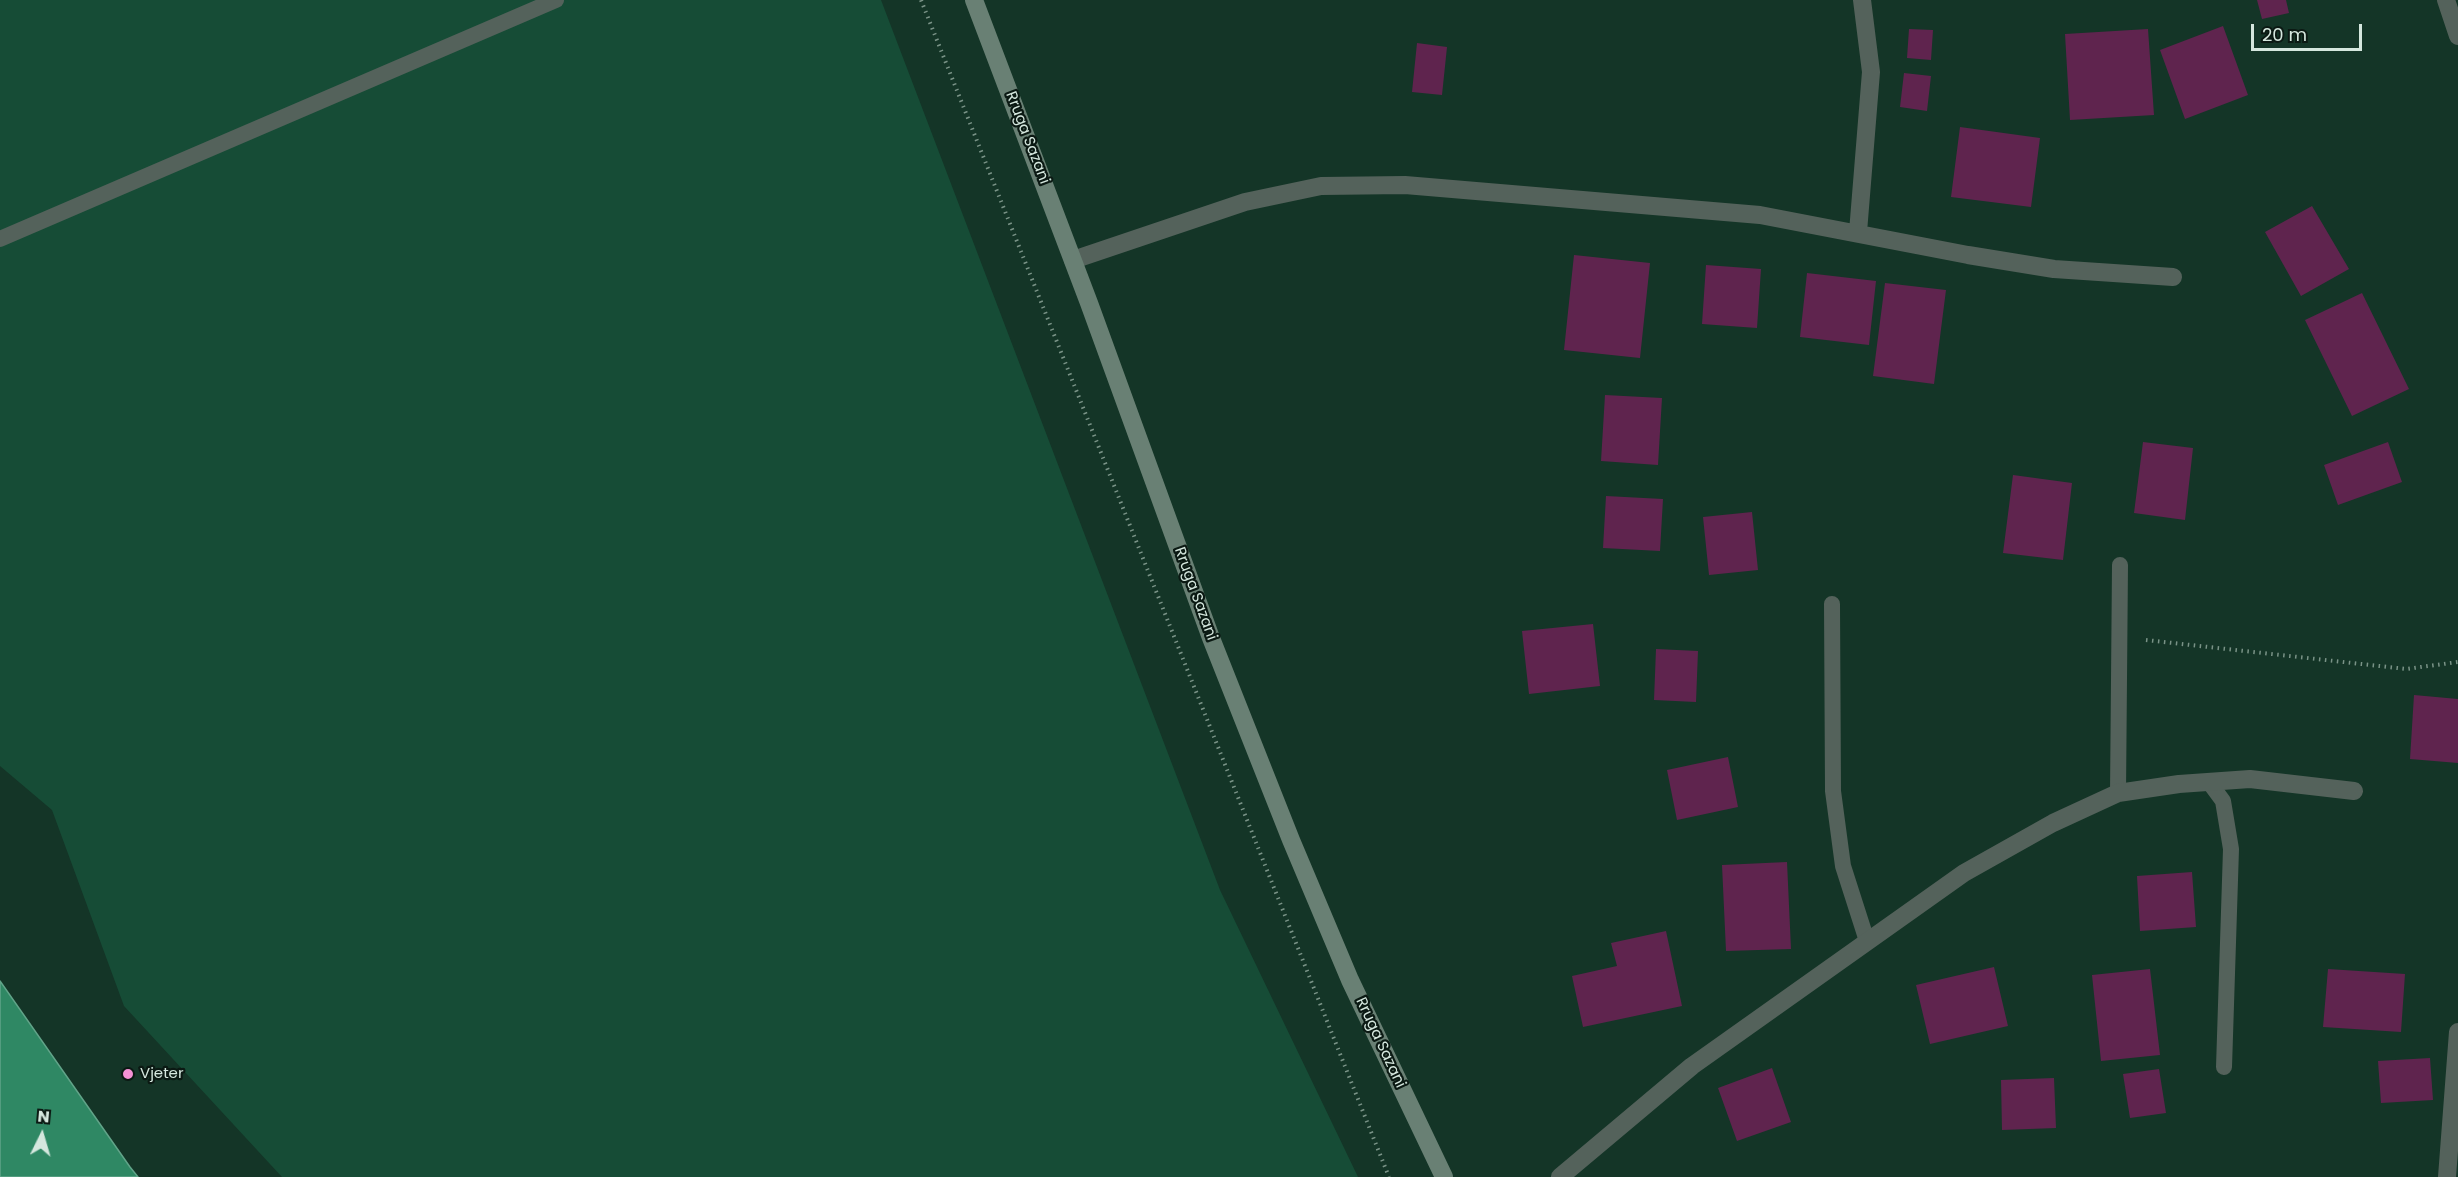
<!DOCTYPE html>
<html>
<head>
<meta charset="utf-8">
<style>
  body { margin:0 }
  #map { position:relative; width:2458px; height:1177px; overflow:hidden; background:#143527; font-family:Poppins,sans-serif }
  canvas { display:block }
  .north { position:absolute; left:12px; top:1105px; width:60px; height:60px; -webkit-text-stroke:4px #0b1913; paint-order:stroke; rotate:5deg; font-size:16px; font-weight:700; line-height:24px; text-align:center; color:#d5e7de }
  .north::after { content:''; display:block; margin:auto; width:21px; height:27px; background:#d5e7de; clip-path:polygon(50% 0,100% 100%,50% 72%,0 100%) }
  .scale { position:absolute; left:2251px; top:24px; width:111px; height:27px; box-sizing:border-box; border:3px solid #d5e7de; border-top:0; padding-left:8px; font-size:18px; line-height:21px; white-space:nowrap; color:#d5e7de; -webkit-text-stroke:4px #0b1913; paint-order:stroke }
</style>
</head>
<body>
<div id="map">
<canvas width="2458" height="1177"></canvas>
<div class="north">N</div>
<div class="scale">20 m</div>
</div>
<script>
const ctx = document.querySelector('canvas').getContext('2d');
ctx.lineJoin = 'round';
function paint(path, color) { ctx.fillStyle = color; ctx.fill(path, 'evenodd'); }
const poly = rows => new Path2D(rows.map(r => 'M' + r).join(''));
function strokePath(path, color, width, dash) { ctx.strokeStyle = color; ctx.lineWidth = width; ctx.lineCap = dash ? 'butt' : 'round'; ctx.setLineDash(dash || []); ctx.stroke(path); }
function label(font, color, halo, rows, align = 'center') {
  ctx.font = font + ' Poppins,sans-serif'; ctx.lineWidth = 4.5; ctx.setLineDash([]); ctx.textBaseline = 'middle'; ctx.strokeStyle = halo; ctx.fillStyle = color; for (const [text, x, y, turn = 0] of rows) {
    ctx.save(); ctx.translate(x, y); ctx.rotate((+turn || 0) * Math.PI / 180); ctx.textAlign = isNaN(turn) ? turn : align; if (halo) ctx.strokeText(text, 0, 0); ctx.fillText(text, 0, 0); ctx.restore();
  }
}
const green = poly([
  [0,0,881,0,1220,890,1358,1177,282,1177,124,1006,52,810,0,766]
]);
const water = poly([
  [0,981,130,1167,138,1177,0,1177,0,981]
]);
const building = poly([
  [2257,0,2286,0,2289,13,2262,19],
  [2223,26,2248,95,2185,119,2160,50],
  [1909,29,1933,30,1931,60,1907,58],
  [2148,29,2154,115,2070,120,2065,34],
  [1417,43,1447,47,1442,95,1412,92],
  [1904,73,1931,76,1927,111,1900,107],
  [1960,127,2040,138,2031,207,1951,197],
  [2312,206,2349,269,2301,296,2265,232],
  [1574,255,1650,263,1640,358,1564,350],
  [1706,265,1761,269,1757,328,1702,324],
  [1807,273,1876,281,1869,345,1800,337],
  [1885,283,1946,290,1934,384,1873,376],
  [2362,293,2409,389,2352,416,2305,320],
  [1605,395,1662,398,1658,465,1601,461],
  [2143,442,2193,448,2185,520,2134,513],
  [2388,442,2402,482,2338,505,2324,465],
  [2013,475,2072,483,2063,560,2003,553],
  [1606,496,1663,499,1660,551,1603,548],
  [1752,512,1758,570,1709,575,1703,517],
  [1593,624,1600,686,1529,694,1522,631],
  [1656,649,1698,651,1696,702,1654,700],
  [2414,695,2458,699,2458,763,2410,759],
  [1728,757,1738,807,1677,820,1667,770],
  [1787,862,1791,949,1726,951,1722,865],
  [2192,872,2196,927,2140,931,2137,876],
  [1666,931,1682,1006,1583,1027,1572,976,1617,966,1611,943],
  [1994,967,2008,1026,1930,1044,1916,985],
  [2150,969,2160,1055,2101,1061,2092,975],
  [2328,969,2405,974,2401,1032,2323,1027],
  [2430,1058,2433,1100,2381,1103,2378,1061],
  [1772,1068,1791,1122,1737,1141,1718,1088],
  [2159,1069,2166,1113,2130,1118,2123,1074],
  [2054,1078,2056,1128,2002,1130,2001,1080]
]);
const path = poly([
  [921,0,1389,1177],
  [2146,640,2406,669,2458,662]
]);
const lane = poly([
  [0,239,556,0],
  [1832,604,1833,791,1843,866,1867,941],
  [2209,782,2223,801,2231,849,2224,1067],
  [2118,793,2120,565]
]);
const street = poly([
  [2446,0,2458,36],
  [1858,232,1871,72,1862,0],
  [1073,260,1245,202,1321,186,1405,185,1760,215,1968,255,2054,269,2173,277],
  [1560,1177,1692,1066,1964,873,2053,823,2118,793,2179,784,2250,779,2354,791],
  [2447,1177,2458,1032]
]);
const secondary = poly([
  [974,0,1089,303,1211,638,1291,840,1350,980,1444,1177]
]);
const markers = [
  [128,1074,6,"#f491d4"]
];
const streetNames = [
  ["Rruga Sazani",1027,138,69],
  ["Rruga Sazani",1195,594,70],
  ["Rruga Sazani",1380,1043,65]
];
const poiNames = [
  ["Vjeter",140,1074]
];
paint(green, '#164c36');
paint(water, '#2f8864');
strokePath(water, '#61a489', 1.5);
paint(building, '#5f244e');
strokePath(path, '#7a9387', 4, [1.5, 4.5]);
strokePath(lane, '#54625b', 16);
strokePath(street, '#54625b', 18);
strokePath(secondary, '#698074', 18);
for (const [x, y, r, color] of markers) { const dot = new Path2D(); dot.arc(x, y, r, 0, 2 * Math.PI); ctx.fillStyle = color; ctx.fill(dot); strokePath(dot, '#0b1913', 2); }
label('15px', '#d5e7de', '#0b1913', streetNames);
label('15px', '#d5e7de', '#0b1913', poiNames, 'left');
</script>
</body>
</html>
